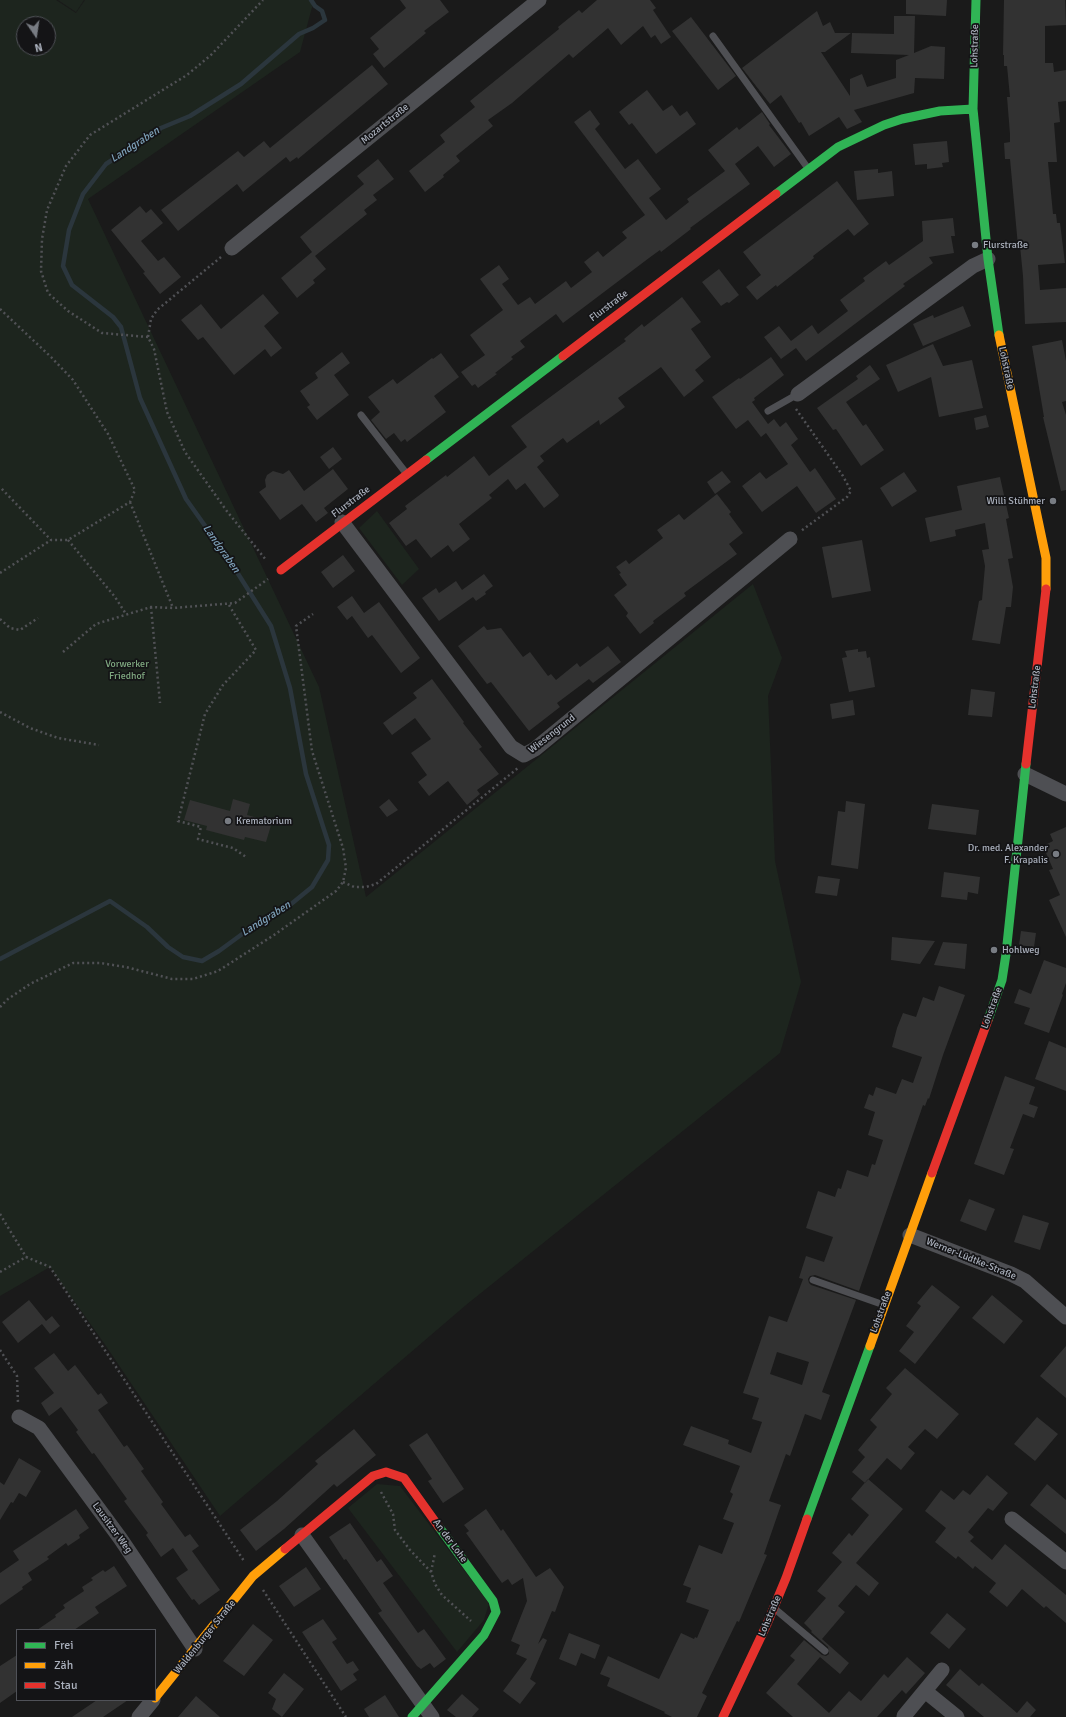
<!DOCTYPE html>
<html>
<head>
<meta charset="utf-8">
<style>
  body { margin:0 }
  #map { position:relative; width:1066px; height:1717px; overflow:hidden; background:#1a1a1a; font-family:Signika,sans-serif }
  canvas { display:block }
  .legend { position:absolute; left:16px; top:1629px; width:140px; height:72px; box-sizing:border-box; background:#141416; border:1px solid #505258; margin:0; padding:5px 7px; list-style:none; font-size:12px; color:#aab0bc }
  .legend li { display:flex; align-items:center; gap:8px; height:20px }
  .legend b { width:20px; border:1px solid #505258 }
  .north { position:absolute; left:16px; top:16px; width:40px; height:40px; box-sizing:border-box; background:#141416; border:1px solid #505258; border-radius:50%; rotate:167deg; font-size:11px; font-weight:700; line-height:16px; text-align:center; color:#aab0bc }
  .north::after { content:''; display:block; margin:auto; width:14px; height:18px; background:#787c83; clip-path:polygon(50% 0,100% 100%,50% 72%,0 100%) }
</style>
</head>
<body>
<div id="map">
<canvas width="1066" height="1717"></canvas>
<ul class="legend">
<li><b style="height:5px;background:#30b455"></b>Frei</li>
<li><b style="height:5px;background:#ff9f0a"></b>Zäh</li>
<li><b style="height:5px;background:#e5322d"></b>Stau</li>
</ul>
<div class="north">N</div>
</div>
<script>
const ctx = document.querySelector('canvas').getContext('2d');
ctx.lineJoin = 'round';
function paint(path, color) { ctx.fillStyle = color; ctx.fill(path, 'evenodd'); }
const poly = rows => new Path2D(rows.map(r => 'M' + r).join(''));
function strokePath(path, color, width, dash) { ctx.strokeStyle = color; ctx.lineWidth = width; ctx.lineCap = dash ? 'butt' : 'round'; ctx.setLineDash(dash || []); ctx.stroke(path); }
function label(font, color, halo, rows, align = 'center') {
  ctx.font = font + ' Signika,sans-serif'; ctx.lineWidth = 3.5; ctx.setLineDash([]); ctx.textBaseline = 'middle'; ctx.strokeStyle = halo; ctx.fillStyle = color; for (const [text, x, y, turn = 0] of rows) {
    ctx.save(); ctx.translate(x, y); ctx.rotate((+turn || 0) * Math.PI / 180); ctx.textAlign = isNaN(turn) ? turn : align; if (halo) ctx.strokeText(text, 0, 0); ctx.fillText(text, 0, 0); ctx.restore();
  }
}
const green = poly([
  [0,0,56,0,76,13,85,0,314,0,300,52,88,199,319,687,366,897,753,584,782,658,768,696,775,861,801,982,780,1053,466,1305,220,1516,106,1346,50,1267,0,1296],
  [24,24,48,24,48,48,24,48],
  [58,0,84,0,76,12],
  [377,511,419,569,402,585,359,528],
  [377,1484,400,1486,489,1603,484,1620,457,1652,348,1508]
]);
const stream = poly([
  [0,959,110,901,147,927,168,947,183,957,202,961,219,951,260,921,285,909,312,887,328,860,329,845,306,774,290,688,271,626,230,561,186,499,140,398,121,327,113,317,72,285,63,266,69,230,83,194,106,164,161,128,190,116,241,84,299,34,313,28,325,20,322,11,315,6,311,0]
]);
const building = poly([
  [400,0,440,0,449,12,424,31,426,33,384,68,373,54,379,49,370,38,406,8],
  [597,0,650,0,656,8,653,10,671,37,661,44,655,35,651,38,643,26,621,45,608,28,573,58,569,54,512,103,488,120,493,126,456,156,460,161,443,175,444,177,425,192,409,171,445,142,440,135,475,107,470,101,559,29,558,27,579,10,582,13],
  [906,0,947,0,946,16,906,14],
  [1004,0,1065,0,1066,25,1045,26,1045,63,1053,63,1054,72,1066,70,1066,101,1058,102,1060,122,1054,123,1057,162,1048,162,1053,214,1056,214,1057,223,1060,223,1065,263,1038,265,1040,290,1066,288,1066,322,1025,324,1023,276,1020,246,1018,246,1010,159,1005,159,1004,143,1010,142,1010,134,1007,97,1010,97,1007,66,1004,66,1004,55,1003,55],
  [817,11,823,26,830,22,835,33,851,33,825,52,821,52,850,96,850,79,862,74,867,87,896,78,896,60,909,55,851,53,852,33,894,34,894,16,915,16,914,53,931,46,945,47,944,79,915,78,914,93,854,110,862,122,847,129,839,117,809,136,801,122,799,123,781,95,770,104,742,68],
  [691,17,736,76,718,90,672,31],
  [372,65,388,84,298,159,297,157,290,162,286,157,243,192,237,184,178,231,161,210,238,151,244,157,264,141,270,148],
  [647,90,663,111,672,105,680,116,687,111,696,124,656,154,632,123,629,125,619,112],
  [590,110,600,124,595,129,625,169,638,159,661,189,649,198,666,220,689,202,687,199,725,171,708,150,737,127,739,130,762,112,770,124,769,125,791,154,774,167,758,146,735,164,750,184,690,228,691,229,661,252,660,250,649,258,563,323,556,314,520,341,525,347,511,357,513,359,495,373,497,374,478,388,475,384,472,386,461,372,485,355,470,335,503,310,480,279,499,265,509,279,502,284,518,305,530,297,535,304,566,281,571,288,592,272,584,262,598,251,603,257,627,238,622,232,645,215,574,122],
  [947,141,949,162,942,163,943,167,927,169,927,164,915,165,913,144],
  [378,159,394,179,373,195,377,200,364,210,367,214,315,256,326,269,313,280,315,283,297,298,281,278,312,252,300,237,364,184,357,176],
  [878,169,878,173,892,171,894,196,857,200,854,171],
  [837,181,869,224,854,236,848,229,813,256,814,258,777,287,776,285,757,300,746,287,761,275,743,252],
  [140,206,146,213,151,209,163,223,141,241,158,261,164,257,181,277,160,294,143,273,145,272,111,230],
  [953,218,955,236,951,236,954,253,929,257,933,263,903,284,905,286,806,361,796,348,781,359,764,337,779,326,791,341,812,325,818,334,848,311,840,300,865,281,863,278,886,261,889,265,923,241,922,221],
  [719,269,739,295,729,303,727,302,721,306,702,282],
  [263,294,279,313,264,326,282,348,271,357,265,349,234,375,203,337,198,340,181,320,201,304,221,329],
  [682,297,701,322,691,329,711,357,695,370,704,381,684,397,661,367,618,398,625,407,600,425,599,420,567,443,563,438,540,456,544,461,537,467,559,495,558,497,544,508,525,483,516,490,508,479,489,495,492,498,459,524,470,539,453,552,448,545,431,558,416,539,406,546,389,523,407,509,405,506,446,475,447,477,474,456,489,476,527,447,511,426,626,341,624,339,642,324,644,327],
  [963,306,971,326,923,346,913,324,933,315,934,318],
  [1062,340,1066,361,1066,401,1062,402,1066,415,1066,490,1061,491,1043,417,1044,417,1032,346],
  [933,344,943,366,972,360,983,408,939,417,931,377,898,392,886,365],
  [342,352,350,363,334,375,349,395,317,420,307,407,310,405,300,391,318,378,315,373],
  [441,353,459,377,434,396,446,412,407,442,405,439,401,442,394,433,386,439,371,420,380,412,368,397,393,379,397,384,432,358,433,359],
  [771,357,784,375,754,398,755,400,752,402,768,424,774,419,780,427,786,422,798,439,791,445,810,472,815,468,836,499,816,513,797,486,762,512,742,486,760,472,766,479,788,464,766,433,761,437,748,420,736,429,712,397,739,378,740,379],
  [870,365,880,379,846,402,863,426,866,424,884,450,861,466,836,429,833,430,817,408,858,379,856,376],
  [986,415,989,427,976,430,974,418],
  [333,447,342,459,329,469,320,457],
  [333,469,348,489,324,508,328,513,316,522,302,504,280,520,259,492,266,487,265,480,267,475,273,471,283,474,289,470,304,491],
  [722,471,731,482,715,494,707,482],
  [904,472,917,491,892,507,880,488],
  [1000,477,1009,518,1006,519,1013,558,1008,559,1013,587,1011,607,1006,607,1000,644,972,640,979,601,982,600,985,566,982,550,989,549,985,523,955,530,956,536,930,542,925,518,962,510,957,486],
  [717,494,731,512,729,514,743,533,729,544,737,554,684,593,686,596,653,621,654,623,640,634,626,616,628,613,614,595,627,585,619,574,621,573,616,567,626,560,629,564,663,538,657,530,679,514,684,520],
  [862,540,871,591,832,598,822,547],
  [343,555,355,571,333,588,321,572],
  [484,574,493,586,485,592,486,594,476,601,473,597,439,621,422,598,436,588,439,593,456,581,462,590],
  [352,596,364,613,379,602,420,658,401,673,372,635,368,638,352,616,347,620,337,607],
  [484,626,487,630,501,628,523,657,530,652,548,676,551,674,556,680,577,663,580,667,608,646,621,662,593,683,589,679,557,703,560,707,529,731,491,682,487,684,458,646],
  [858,649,858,652,866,651,867,658,870,657,875,687,849,692,842,658,847,657,845,651],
  [432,679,464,722,463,723,482,747,479,749,499,774,477,790,480,794,467,805,448,781,429,796,418,782,427,775,411,753,431,739,415,718,392,735,383,723,417,698,413,693],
  [971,689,995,692,992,717,968,715],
  [853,700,855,715,832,719,830,704],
  [233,799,250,804,247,815,272,822,266,842,245,837,244,840,206,830,207,826,184,820,190,800,230,811],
  [389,799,398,810,387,817,379,807],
  [846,801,865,804,858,869,831,865,838,811,845,812],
  [932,804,979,810,976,835,928,829],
  [1066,827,1066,937,1049,900,1060,895,1049,870,1053,869,1043,846,1053,841,1050,834],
  [944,872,980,877,978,894,968,892,967,900,941,897],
  [818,876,840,879,837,896,815,893],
  [1021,931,1036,933,1034,947,1019,945],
  [892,937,911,939,935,941,920,964,891,960],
  [943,942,967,944,965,969,934,965],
  [1044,960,1066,968,1066,983,1062,994,1063,995,1049,1033,1024,1024,1030,1008,1014,1003,1019,989,1031,994],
  [939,986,965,995,943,1055,929,1099,928,1098,925,1106,923,1105,859,1291,815,1275,810,1276,808,1279,809,1283,811,1285,856,1300,822,1392,830,1395,821,1420,805,1414,790,1456,786,1454,769,1501,781,1505,764,1554,767,1555,739,1622,737,1621,702,1693,707,1696,697,1717,672,1717,664,1713,665,1712,607,1686,610,1678,600,1674,608,1656,659,1679,681,1633,694,1639,695,1637,697,1638,709,1610,686,1602,691,1588,683,1585,699,1545,722,1554,734,1523,723,1519,733,1494,730,1492,740,1466,683,1445,691,1426,729,1440,728,1444,751,1453,762,1422,752,1419,759,1398,743,1393,769,1316,787,1322,803,1279,799,1278,806,1256,824,1262,833,1237,806,1228,818,1191,835,1197,838,1188,841,1189,847,1170,868,1177,872,1164,875,1165,883,1140,868,1135,875,1112,864,1108,869,1094,873,1096,876,1087,896,1094,902,1079,913,1083,922,1057,892,1047,897,1028,903,1013,916,1017,923,997,934,1001],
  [777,1352,809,1362,802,1385,770,1374],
  [1049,1041,1066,1048,1066,1091,1035,1079],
  [1005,1076,1035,1087,1029,1104,1038,1107,1034,1118,1023,1114,1010,1148,1014,1149,1004,1175,974,1164],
  [969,1199,995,1209,986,1231,960,1221],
  [1023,1215,1049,1223,1040,1250,1014,1242],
  [932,1285,960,1307,915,1364,899,1351,914,1332,906,1326,921,1306,917,1303],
  [992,1295,1023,1321,1004,1344,972,1318],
  [29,1300,46,1321,52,1316,60,1326,50,1334,42,1324,18,1343,2,1322],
  [1066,1346,1066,1398,1040,1376],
  [54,1353,68,1371,75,1365,98,1395,101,1393,108,1403,98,1410,124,1447,127,1445,144,1469,141,1471,163,1502,161,1504,185,1537,190,1534,199,1546,192,1551,220,1590,199,1605,194,1599,192,1600,176,1578,188,1570,173,1548,161,1557,146,1535,148,1533,124,1501,127,1499,94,1453,92,1454,76,1432,78,1430,61,1407,49,1416,41,1403,54,1393,34,1368],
  [905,1368,959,1414,937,1439,925,1429,908,1447,915,1453,901,1470,887,1458,865,1483,852,1472,865,1457,858,1450,877,1427,870,1420,892,1394,886,1388],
  [1037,1417,1058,1434,1035,1461,1014,1444],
  [354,1429,376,1455,337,1487,334,1484,284,1529,256,1551,240,1530,277,1501,318,1464,315,1461],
  [427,1433,464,1489,443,1503,428,1481,432,1479,409,1445],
  [19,1458,41,1471,26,1497,19,1493,13,1503,11,1502,0,1520,0,1482,4,1485],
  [987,1475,1008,1493,993,1511,988,1508,968,1532,974,1537,970,1541,992,1560,1005,1544,1042,1575,1066,1595,1066,1623,1046,1606,1044,1608,1022,1589,1007,1607,989,1592,996,1583,975,1566,973,1569,958,1556,956,1559,935,1542,946,1528,925,1511,941,1490,954,1500,963,1490,970,1495],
  [868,1479,903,1509,856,1563,879,1583,869,1596,856,1585,838,1606,845,1612,822,1639,849,1663,840,1674,820,1657,797,1684,829,1713,849,1691,861,1701,884,1674,888,1678,907,1657,925,1673,906,1694,902,1690,877,1717,793,1717,766,1693,795,1660,790,1656,804,1640,822,1655,826,1656,829,1654,828,1647,811,1632,812,1631,804,1623,826,1598,817,1591,842,1562,832,1553,849,1533,852,1536,869,1515,851,1499],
  [1047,1484,1066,1500,1066,1534,1030,1505],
  [76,1509,89,1528,79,1535,80,1538,68,1546,66,1543,47,1557,49,1559,28,1573,32,1580,22,1587,23,1589,0,1605,0,1573,19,1560,13,1551],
  [486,1509,501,1531,503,1529,536,1577,550,1568,564,1587,555,1612,552,1611,538,1644,543,1638,547,1640,530,1679,536,1683,520,1704,503,1691,527,1659,516,1654,520,1645,511,1641,527,1601,523,1578,512,1585,508,1579,502,1583,466,1533,469,1531,464,1525],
  [350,1523,377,1562,381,1559,393,1576,383,1583,418,1633,424,1629,446,1659,434,1668,430,1663,421,1669,417,1666,378,1613,382,1611,346,1559,344,1560,329,1537],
  [114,1566,127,1586,95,1607,99,1613,74,1630,37,1630,56,1617,55,1615,65,1608,63,1605,84,1591,82,1587,93,1580,91,1578,103,1570,105,1572],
  [306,1567,321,1589,294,1607,279,1586],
  [947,1613,966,1629,949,1649,930,1633],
  [323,1619,337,1639,332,1642,347,1664,353,1661,359,1670,353,1674,357,1680,341,1691,302,1632],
  [253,1624,273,1640,244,1676,223,1661],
  [569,1633,600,1645,595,1659,581,1653,576,1666,559,1659],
  [17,1655,17,1691,0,1703,0,1666],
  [960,1669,979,1686,982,1683,1017,1713,1027,1701,1036,1710,1030,1717,984,1717,946,1685],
  [284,1673,304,1689,282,1717,272,1709,276,1699,268,1693],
  [462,1694,479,1709,472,1717,456,1717,447,1710],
  [385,1695,399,1717,369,1717,364,1709],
  [196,1696,220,1717,178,1717],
  [97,1700,128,1700,103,1717,72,1717]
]);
const path = poly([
  [221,257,157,310,151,319,148,337,154,349,167,412,185,452,226,510,266,560],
  [0,309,51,357,73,380,108,434,135,490,130,502,68,540,51,540,0,487],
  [148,337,102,333,68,311,48,293,41,271,42,239,47,210,66,166,90,135,187,75,211,55,263,0],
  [796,409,843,476,851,491,847,497,801,531],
  [130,502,173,608],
  [68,540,115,597,126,614],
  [0,573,51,540],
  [229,605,256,650,223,685,205,714,178,821,201,827,198,839,233,848,246,857],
  [151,607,160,703],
  [0,619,10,628,20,630,38,618],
  [63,652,96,624,151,607,173,608,235,603,268,579],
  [0,712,30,728,58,738,99,745],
  [343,882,354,887,366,887,376,884,518,768],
  [0,1007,8,999,30,984,73,963,100,963,126,967,172,979,193,979,218,971,274,935,336,891,343,882,346,868,343,848,312,751,296,626,313,614],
  [0,1214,26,1257],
  [0,1272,26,1257,50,1267,244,1561],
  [0,1350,17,1376,18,1403],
  [381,1492,393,1514,395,1530,410,1550,431,1572,435,1584,442,1595,471,1621],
  [431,1572,435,1553],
  [263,1590,346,1717]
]);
const lane = poly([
  [713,36,807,167],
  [768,411,798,394],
  [361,415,406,473],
  [813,1280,884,1305],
  [775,1609,825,1651]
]);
const street = poly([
  [232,248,539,0],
  [798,394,973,266,988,259],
  [342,522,511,747,524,755,535,749,790,539],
  [1025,774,1066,794],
  [910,1235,1011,1274,1025,1281,1066,1317],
  [19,1417,39,1428,120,1538,195,1649],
  [1012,1519,1066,1562],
  [302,1535,432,1717],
  [925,1691,957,1717],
  [904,1716,942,1670],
  [139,1717,153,1700]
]);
const fast = poly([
  [976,0,973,109,988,259,999,335],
  [776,194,838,147,884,125,902,119,940,111,973,109],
  [426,460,563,356],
  [988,1020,1002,980,1006,954,1026,764],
  [807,1519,870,1346],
  [412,1717,484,1635,496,1612,493,1601,439,1527]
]);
const slow = poly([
  [999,335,1046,558,1046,589],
  [870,1346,932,1173],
  [155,1698,253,1576,285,1549]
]);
const jam = poly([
  [563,356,776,194],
  [281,570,426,460],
  [1026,764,1046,589],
  [932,1173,988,1020],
  [285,1549,373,1476,386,1472,404,1478,439,1527],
  [723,1717,767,1624,786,1578,807,1519]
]);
const markers = [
  [975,245,4,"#787c83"],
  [1053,501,4,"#787c83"],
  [228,821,4,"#787c83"],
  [1056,854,4,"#787c83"],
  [994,950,4,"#787c83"]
];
const streetNames = [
  ["Lohstraße",975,46,-89],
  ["Mozartstraße",385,124,-39],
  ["Flurstraße",609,306,-37],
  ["Lohstraße",1006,368,78],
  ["Flurstraße",351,502,-37],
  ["Lohstraße",1035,687,-83],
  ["Wiesengrund",552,734,-38],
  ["Lohstraße",992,1008,-70],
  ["Werner-Lüdtke-Straße",971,1259,22],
  ["Lohstraße",881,1312,-70],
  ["Lausitzer Weg",112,1528,54],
  ["An der Lohe",450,1541,54],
  ["Lohstraße",770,1616,-67],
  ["Waldenburger Straße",205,1637,-51]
];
const poiNames = [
  ["Flurstraße",983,245],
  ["Willi Stühmer",1045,501,"right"],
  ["Krematorium",236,821],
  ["Dr. med. Alexander",1048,848,"right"],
  ["F. Krapalis",1048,860,"right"],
  ["Hohlweg",1002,950]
];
const parkNames = [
  ["Vorwerker",127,664],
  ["Friedhof",127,676]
];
const waterNames = [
  ["Landgraben",135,145,-33],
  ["Landgraben",221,549,55],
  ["Landgraben",266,919,-32]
];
paint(green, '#1d251e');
strokePath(stream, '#2b363d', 4.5);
paint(building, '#323232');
strokePath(path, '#505155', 2.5, [2, 3]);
strokePath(lane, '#4e4f53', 7);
strokePath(street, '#4e4f53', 15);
strokePath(fast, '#30b455', 9);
strokePath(slow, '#ff9f0a', 9);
strokePath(jam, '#e5322d', 9);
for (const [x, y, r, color] of markers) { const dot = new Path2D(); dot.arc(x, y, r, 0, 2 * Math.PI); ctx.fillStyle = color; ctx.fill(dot); strokePath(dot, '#141416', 1.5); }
label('10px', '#aab0bc', '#141416', streetNames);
label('10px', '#aab0bc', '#141416', poiNames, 'left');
label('10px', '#7fa880', '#141416', parkNames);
label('italic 11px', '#7ea1b9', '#141416', waterNames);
</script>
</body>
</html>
